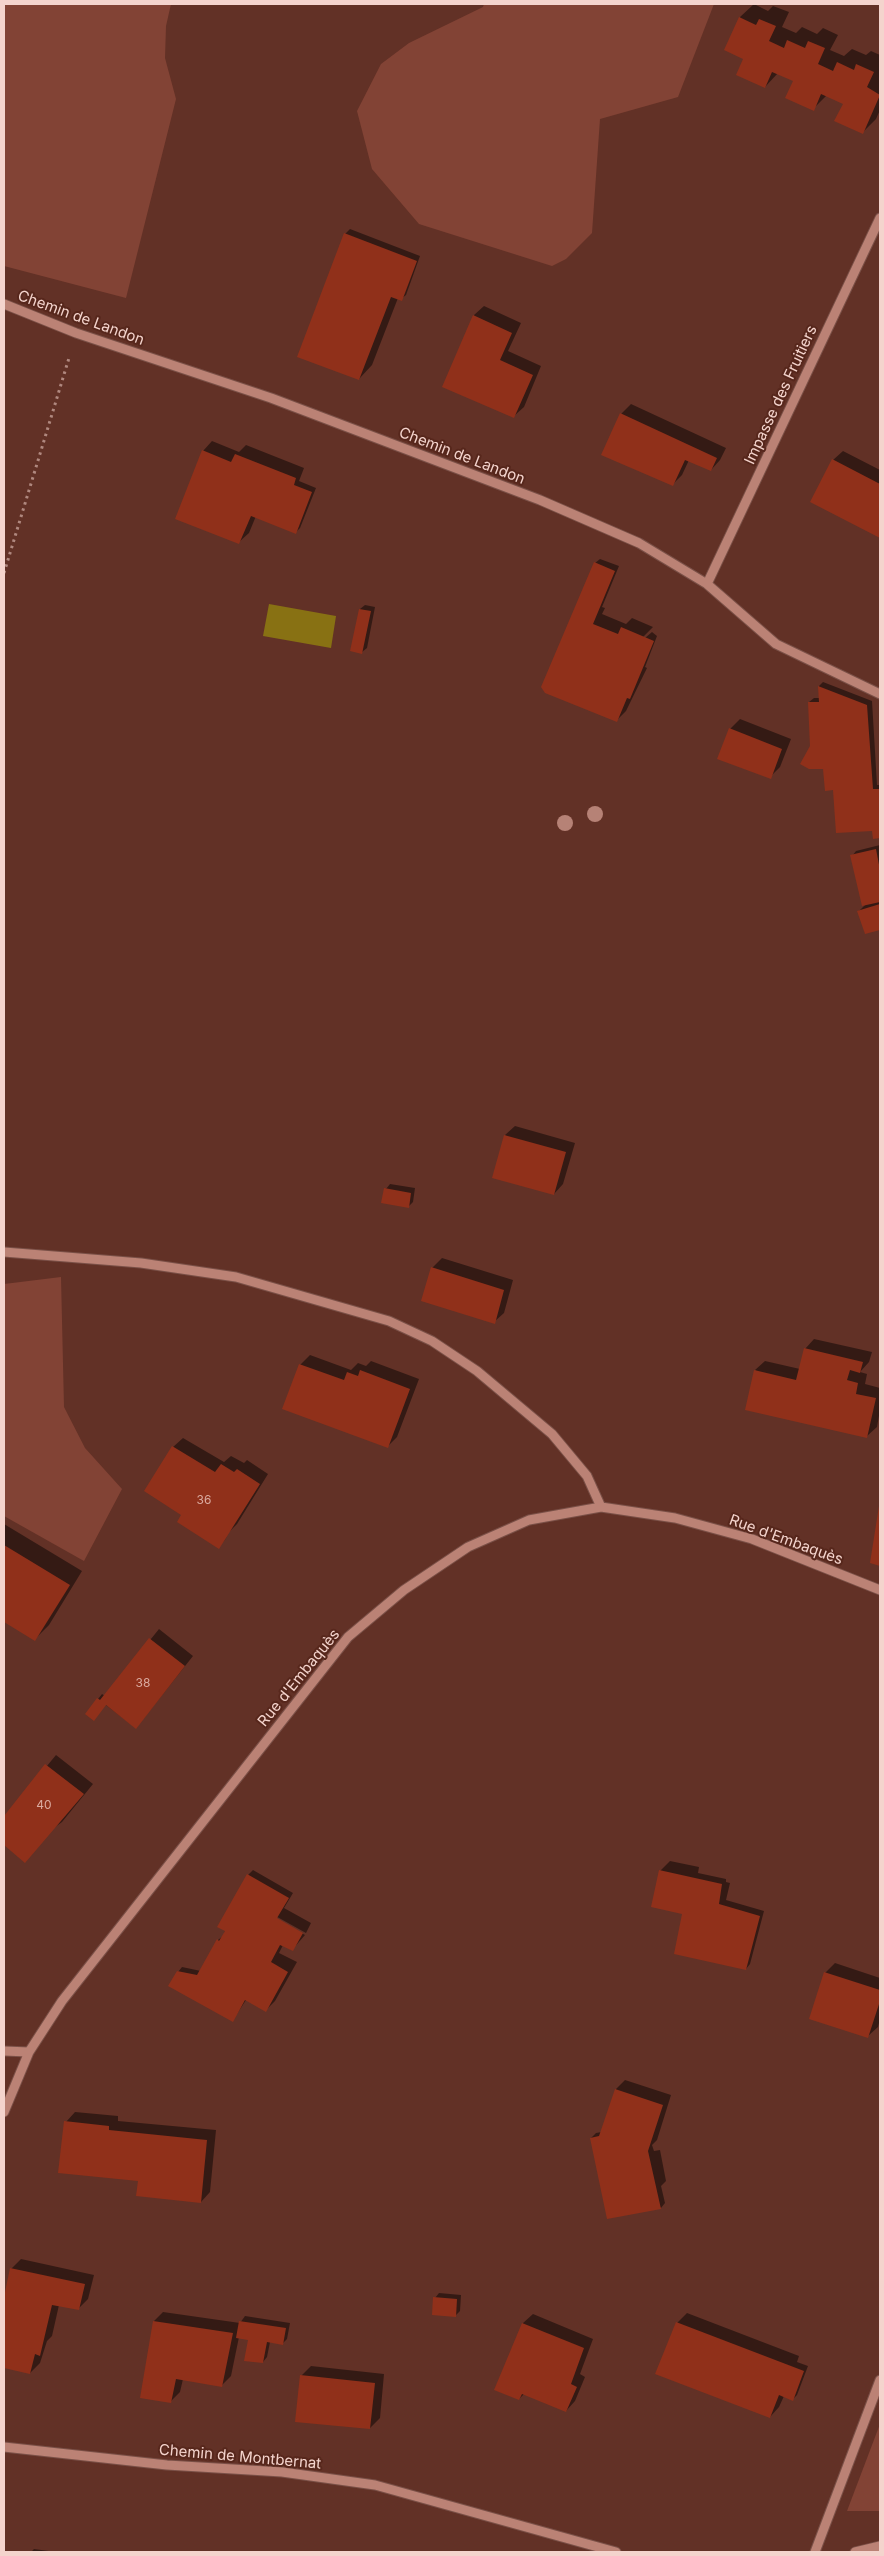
<!DOCTYPE html>
<html>
<head>
<meta charset="utf-8">
<style>
  body { margin:0 }
  #map { position:relative; width:884px; height:2556px; overflow:hidden; background:#623126; font-family:Inter,sans-serif }
  canvas { display:block }
  .frame { position:absolute; inset:0; border:5px solid #f4d4cd; pointer-events:none }
</style>
</head>
<body>
<div id="map">
<canvas width="884" height="2556"></canvas>
<div class="frame"></div>
</div>
<script>
const ctx = document.querySelector('canvas').getContext('2d');
ctx.lineJoin = 'round';
function paint(path, color) { ctx.fillStyle = color; ctx.fill(path, 'evenodd'); }
const poly = rows => new Path2D(rows.map(r => 'M' + r).join(''));
function strokePath(path, color, width, dash) { ctx.strokeStyle = color; ctx.lineWidth = width; ctx.lineCap = dash ? 'butt' : 'round'; ctx.setLineDash(dash || []); ctx.stroke(path); }
function label(font, color, halo, rows, align = 'center') {
  ctx.font = font + ' Inter,sans-serif'; ctx.lineWidth = 4; ctx.setLineDash([]); ctx.textBaseline = 'middle'; ctx.strokeStyle = halo; ctx.fillStyle = color; for (const [text, x, y, turn = 0] of rows) {
    ctx.save(); ctx.translate(x, y); ctx.rotate((+turn || 0) * Math.PI / 180); ctx.textAlign = isNaN(turn) ? turn : align; if (halo) ctx.strokeText(text, 0, 0); ctx.fillText(text, 0, 0); ctx.restore();
  }
}
const green = poly([
  [21,4,171,4,166,26,165,58,176,99,126,298,4,266,4,5],
  [484,4,714,4,678,97,600,119,592,233,566,259,552,266,419,224,372,169,357,111,381,64,409,43,483,7],
  [61,1277,64,1407,85,1448,122,1489,84,1561,4,1516,4,1284],
  [880,2424,880,2511,847,2511]
]);
const water = poly([
  [269,604,336,616,331,648,263,636]
]);
const shadow = poly([
  [754,4,768,11,773,6,789,12,782,27,796,33,802,27,817,34,823,28,838,35,830,50,844,56,852,49,866,55,871,51,880,55,880,110,876,119,862,133,844,103,827,95,813,109,794,80,778,73,765,87,745,58,740,17],
  [350,229,420,256,406,295,401,299,398,298,372,365,359,379,345,234],
  [484,306,521,323,508,351,541,366,524,407,514,416,444,386,474,315],
  [631,404,726,448,720,460,711,470,689,460,682,475,672,485,621,414],
  [212,441,239,452,246,445,304,468,299,481,316,488,300,528,295,533,256,516,249,533,239,542,203,451],
  [843,451,880,470,880,537,812,501,833,460],
  [600,559,619,566,602,607,605,608,602,614,626,624,632,618,653,627,642,638,645,638,652,632,657,636,645,667,647,668,626,711,617,720,546,692,595,563],
  [365,605,375,607,367,648,362,652,360,609],
  [823,682,872,701,877,785,880,785,880,837,874,837,873,829,834,789,811,746,809,702,814,698,820,698,819,686],
  [740,719,791,739,780,767,770,777,730,729],
  [880,845,880,929,865,933,859,911,866,904,852,856,856,851],
  [515,1126,575,1143,563,1184,554,1194,505,1135],
  [390,1184,415,1188,413,1202,408,1207,386,1189],
  [442,1258,513,1280,504,1313,494,1322,432,1268],
  [814,1339,872,1352,869,1362,860,1372,867,1374,865,1384,880,1388,880,1410,877,1427,867,1436,755,1370,765,1361,800,1369,805,1349],
  [310,1355,351,1370,358,1363,366,1366,371,1361,419,1379,397,1437,388,1446,300,1365],
  [183,1438,224,1462,231,1456,244,1463,247,1460,268,1474,237,1524,222,1539,224,1540,227,1537,219,1547,188,1508,173,1447],
  [880,1507,880,1565,872,1562],
  [4,1524,82,1571,49,1625,35,1639,4,1620],
  [159,1629,193,1656,136,1728,98,1699,102,1694,105,1696],
  [56,1755,93,1784,62,1822,51,1830,24,1861,4,1844,4,1818],
  [670,1861,699,1867,698,1873,726,1879,726,1882,730,1883,726,1900,764,1911,750,1964,746,1969,683,1913,660,1871],
  [253,1870,293,1893,284,1908,311,1923,306,1933,245,1899,245,1902,305,1935,292,1950,283,1945,279,1953,297,1962,275,2001,266,2010,246,2000,233,2020,178,1972,182,1967,201,1971,218,1940,223,1936,248,1875],
  [835,1963,880,1978,880,2019,878,2027,868,2036,825,1973],
  [625,2080,671,2095,657,2140,652,2145,654,2151,660,2150,666,2181,661,2186,665,2203,661,2208,591,2138,596,2133,602,2132,616,2089],
  [75,2112,118,2116,118,2121,216,2130,210,2192,201,2202,140,2180,66,2122],
  [21,2259,94,2275,88,2299,78,2309,59,2305,52,2336,47,2341,40,2363,30,2373,4,2367,4,2303,11,2269],
  [439,2293,461,2295,460,2311,455,2316,435,2298],
  [163,2312,240,2323,245,2316,290,2323,287,2339,282,2344,270,2342,267,2357,263,2362,249,2339,239,2337,231,2376,222,2385,183,2379,180,2392,170,2402,154,2321],
  [687,2313,799,2356,797,2362,808,2366,797,2395,792,2400,784,2396,779,2407,770,2417,677,2323],
  [533,2314,593,2339,580,2374,585,2377,575,2401,566,2411,524,2394,519,2399,495,2389,523,2323],
  [311,2366,384,2374,380,2418,370,2428,301,2376],
  [34,2549,56,2552,31,2552]
]);
const building = poly([
  [739,17,756,25,759,19,776,26,769,41,784,48,787,40,805,48,808,41,825,48,818,64,833,71,837,62,854,70,856,64,874,72,867,87,880,95,863,134,834,121,843,104,821,94,814,111,785,98,793,81,772,72,765,88,736,75,743,59,724,50],
  [344,233,417,261,402,301,391,297,359,380,297,357],
  [473,315,512,333,500,360,533,375,514,418,442,387],
  [620,413,717,458,711,471,685,460,673,486,601,455],
  [202,450,231,462,235,454,296,478,294,485,312,492,296,534,251,516,239,544,175,519],
  [832,459,880,484,880,538,810,502],
  [594,562,615,571,593,624,618,634,621,627,654,641,630,699,627,698,617,722,545,693,541,687],
  [359,609,371,611,362,654,350,651],
  [818,686,867,705,873,789,880,789,880,838,873,839,872,831,836,833,833,790,825,791,823,769,809,769,800,764,810,746,808,702,819,702],
  [729,728,782,749,771,779,717,759],
  [876,849,880,870,880,902,862,906,850,855],
  [880,904,880,930,865,934,857,911],
  [504,1135,566,1152,554,1195,492,1178],
  [384,1188,411,1193,409,1208,381,1203],
  [431,1267,504,1290,495,1324,421,1301],
  [804,1348,863,1362,860,1373,850,1370,847,1380,858,1383,856,1394,876,1398,867,1438,745,1410,754,1370,796,1380],
  [299,1364,344,1380,347,1372,358,1376,360,1370,410,1389,388,1448,282,1409],
  [172,1446,215,1472,221,1464,234,1472,237,1469,260,1484,219,1549,177,1522,181,1515,144,1491],
  [879,1506,880,1506,880,1566,870,1563],
  [4,1545,70,1585,35,1641,4,1622],
  [149,1638,185,1666,136,1729,106,1705,94,1721,85,1714,97,1698,100,1700],
  [45,1764,84,1794,25,1863,4,1845,4,1816],
  [659,1870,722,1884,719,1904,760,1916,746,1970,674,1954,682,1914,651,1907],
  [247,1874,289,1898,277,1918,303,1933,293,1951,280,1945,271,1962,288,1972,266,2012,245,2000,233,2022,168,1986,177,1971,197,1975,217,1939,219,1941,225,1931,217,1927],
  [824,1972,880,1990,880,2001,868,2038,809,2019],
  [615,2089,663,2105,648,2151,661,2209,607,2219,590,2138,599,2136],
  [64,2121,109,2126,109,2130,207,2140,201,2203,136,2196,138,2181,58,2173],
  [10,2268,85,2284,79,2310,52,2305,40,2356,35,2354,30,2374,4,2368,4,2297],
  [433,2297,457,2299,456,2317,432,2315],
  [153,2321,233,2333,222,2387,176,2379,171,2403,140,2398],
  [239,2321,286,2328,283,2345,267,2342,263,2363,244,2361,248,2340,236,2338],
  [676,2322,804,2371,793,2401,779,2395,770,2418,655,2374],
  [522,2323,584,2348,571,2384,577,2387,566,2412,522,2394,519,2400,494,2390],
  [300,2375,375,2383,370,2429,295,2422]
]);
const path = poly([
  [4,573,69,358]
]);
const minor = poly([
  [4,304,76,333,271,398,540,500,639,543,707,584,776,644,880,694],
  [707,584,880,218],
  [4,1252,141,1263,236,1277,389,1321,432,1341,477,1371,552,1434,587,1476,601,1507],
  [4,2051,29,2052],
  [4,2112,29,2052,62,2001,348,1637,404,1590,468,1547,529,1520,601,1507,675,1518,752,1539,880,1590],
  [4,2447,167,2465,282,2472,375,2485,616,2552],
  [815,2552,880,2380],
  [855,2552,880,2546]
]);
const trees = [
  [595,814],
  [565,823]
];
const numberNames = [
  ["36",204,1500],
  ["38",143,1683],
  ["40",44,1805]
];
const streetNames = [
  ["Chemin de Landon",81,318,20],
  ["Impasse des Fruitiers",781,395,-65],
  ["Chemin de Landon",462,456,21],
  ["Rue d'Embaquès",786,1540,20],
  ["Rue d'Embaquès",299,1678,-51],
  ["Chemin de Montbernat",240,2457,5]
];
paint(green, '#824335');
paint(water, '#887113');
paint(shadow, '#0007');
paint(building, '#90301a');
strokePath(minor, '#7a5047', 11);
strokePath(path, '#b0887f', 3, [2.5, 4]);
strokePath(minor, '#bb8275', 9);
ctx.fillStyle = '#b68276';
for (const [x, y] of trees) { ctx.beginPath(); ctx.arc(x, y, 8, 0, 2 * Math.PI); ctx.fill(); }
label('12px', '#dbaba0', null, numberNames);
label('15px', '#f4d4cd', '#57271c', streetNames);
</script>
</body>
</html>
